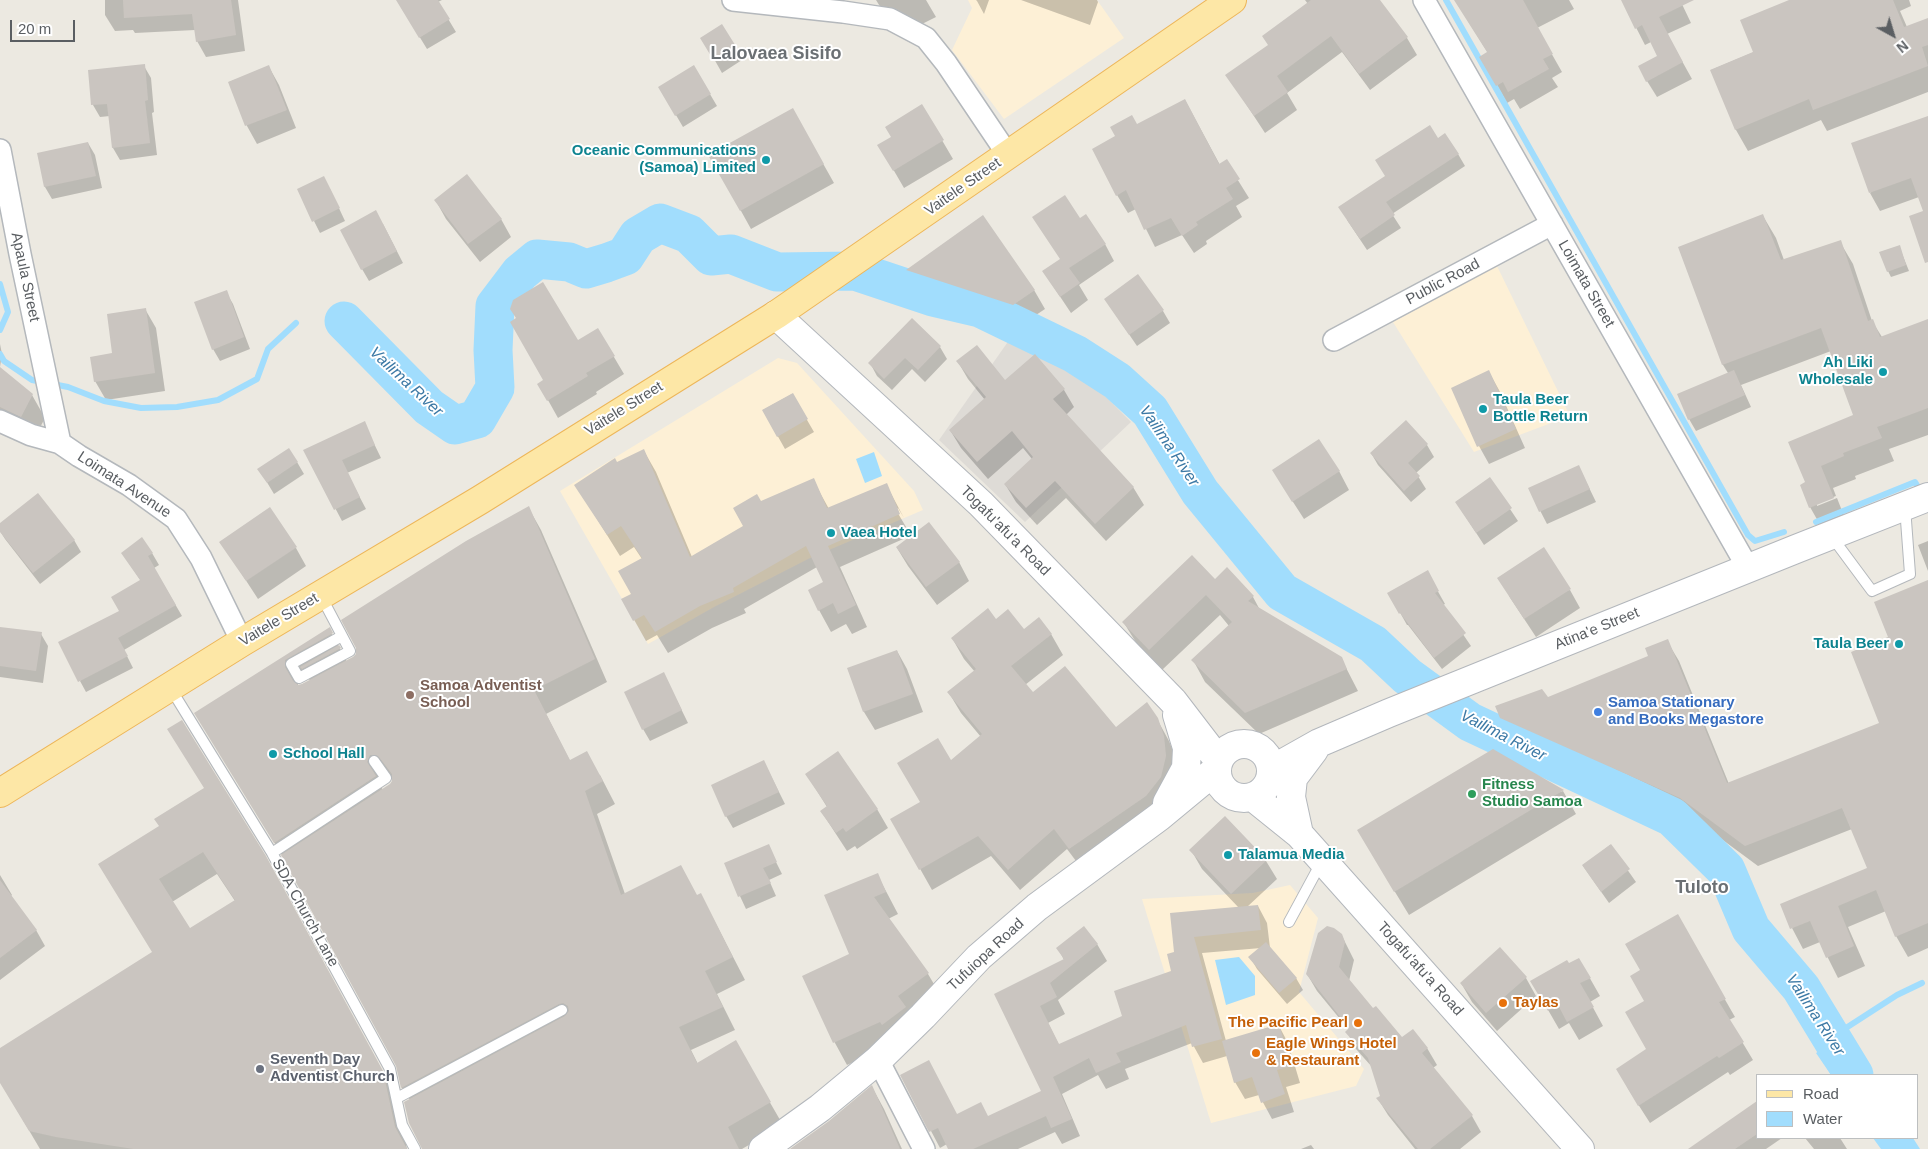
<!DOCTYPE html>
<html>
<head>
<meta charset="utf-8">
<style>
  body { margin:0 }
  #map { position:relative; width:1928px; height:1149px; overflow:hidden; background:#ece9e1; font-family:Helvetica,sans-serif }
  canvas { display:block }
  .legend { position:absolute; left:1756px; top:1074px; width:162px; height:65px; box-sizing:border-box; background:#fff; border:1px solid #bdbfc0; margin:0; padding:6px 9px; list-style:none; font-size:15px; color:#5a5e62 }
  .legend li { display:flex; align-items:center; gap:10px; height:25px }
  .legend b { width:25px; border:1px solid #bdbfc0 }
  .north { position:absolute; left:1868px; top:10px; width:50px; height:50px; -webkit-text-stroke:4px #fff; paint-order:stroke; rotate:141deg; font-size:14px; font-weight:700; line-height:20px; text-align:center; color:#5a5e62 }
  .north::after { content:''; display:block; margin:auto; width:18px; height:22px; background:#5a5e62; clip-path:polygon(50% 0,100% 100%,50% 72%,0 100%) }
  .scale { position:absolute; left:10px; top:20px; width:65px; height:22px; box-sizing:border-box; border:2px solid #5a5e62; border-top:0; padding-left:6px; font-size:15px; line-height:18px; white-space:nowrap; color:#5a5e62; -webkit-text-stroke:4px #fff; paint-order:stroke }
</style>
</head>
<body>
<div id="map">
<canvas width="1928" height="1149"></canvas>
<ul class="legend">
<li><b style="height:6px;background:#fde7a6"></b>Road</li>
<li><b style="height:14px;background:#a1ddfd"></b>Water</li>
</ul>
<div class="north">N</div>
<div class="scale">20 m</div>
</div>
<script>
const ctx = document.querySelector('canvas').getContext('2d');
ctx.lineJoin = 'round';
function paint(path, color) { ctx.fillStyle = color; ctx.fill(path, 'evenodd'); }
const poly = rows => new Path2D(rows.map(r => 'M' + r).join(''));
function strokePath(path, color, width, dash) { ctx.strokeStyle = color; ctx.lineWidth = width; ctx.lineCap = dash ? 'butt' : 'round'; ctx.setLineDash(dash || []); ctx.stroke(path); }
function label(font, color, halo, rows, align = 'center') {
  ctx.font = font + ' Helvetica,sans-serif'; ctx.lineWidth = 4; ctx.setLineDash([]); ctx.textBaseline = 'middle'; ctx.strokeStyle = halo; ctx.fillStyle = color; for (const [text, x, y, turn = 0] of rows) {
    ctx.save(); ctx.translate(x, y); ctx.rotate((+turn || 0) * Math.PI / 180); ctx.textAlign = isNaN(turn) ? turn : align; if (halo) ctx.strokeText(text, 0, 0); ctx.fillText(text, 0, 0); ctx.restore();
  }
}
const commercial = poly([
  [968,0,1097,0,1124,38,1004,119,952,50,972,8],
  [1497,266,1570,416,1474,452,1393,322],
  [778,358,797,363,914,491,923,510,810,558,714,607,648,644,560,491],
  [1290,885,1318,918,1299,992,1364,1069,1356,1086,1211,1123,1142,899,1253,893]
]);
const industrial = poly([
  [1012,336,1070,360,1131,422,1025,522,939,440]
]);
const water = poly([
  [874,452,882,476,865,483,856,459],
  [1239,957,1255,976,1255,995,1226,1005,1215,960],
  [1847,1034,1873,1075,1831,1075,1816,1053],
  [1873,1138,1913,1138,1920,1149,1881,1149]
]);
const shadow = poly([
  [105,0,238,0,245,51,206,57,197,41,195,30,135,33,133,30,115,31,105,15],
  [397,0,442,0,438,2,456,32,427,49],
  [876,0,926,0,936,17,916,27,889,21],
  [976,0,989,0,984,14,977,1],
  [1021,0,1097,0,1098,2,1090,25],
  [1305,0,1378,0,1407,38,1417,55,1370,90,1342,52,1287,93,1297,110,1265,133,1227,75,1269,46,1308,4],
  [1455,0,1569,0,1574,9,1537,28,1562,72,1552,78,1558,87,1520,109,1514,99,1507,103,1481,57,1488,53],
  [1622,0,1680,0,1691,23,1667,34,1692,79,1657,97,1647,81,1658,57,1651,42,1645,45],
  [1792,0,1909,0,1911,6,1900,11,1907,27,1928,19,1928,92,1827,131,1821,120,1748,151,1736,130,1711,70,1754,52],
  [736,48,742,60,722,73,709,50],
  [144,66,151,78,154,112,152,113,157,155,120,160,113,148,110,116,100,117,93,105,90,71],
  [269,67,279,85,296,128,257,144,247,126,229,82],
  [694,67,717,106,683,127,660,88],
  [1185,100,1220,165,1226,161,1249,198,1236,206,1242,217,1206,241,1207,244,1194,253,1182,235,1155,247,1136,209,1128,213,1117,195,1137,125],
  [922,106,953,159,904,188,879,145,892,137],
  [1928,117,1928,258,1925,212,1919,197,1880,211,1870,193],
  [803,128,834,183,751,229,710,155],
  [1438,140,1458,154,1465,166,1392,214,1401,228,1367,250,1347,220],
  [88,143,95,155,102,188,52,199,45,187,38,154],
  [330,189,345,221,320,233,314,221],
  [436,201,501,219,511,237,480,262,446,219],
  [1763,216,1776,238,1784,260,1840,242,1853,264,1872,321,1882,337,1928,320,1928,435,1889,449,1894,461,1855,476,1856,479,1833,488,1836,496,1817,503,1817,506,1837,498,1846,521,1823,530,1810,507,1807,483,1855,416,1831,351,1741,385,1751,407,1696,431,1689,419,1728,373,1723,365,1679,248],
  [1080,219,1105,244,1114,261,1079,285,1088,300,1071,313,1043,271,1061,260],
  [383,224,403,263,369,281,362,269],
  [1899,246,1909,271,1891,277,1888,271],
  [907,270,1034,290,1045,309,1024,323,918,288],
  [226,292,233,304,250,349,220,361,213,349],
  [1105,299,1163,311,1170,323,1137,346],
  [145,309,156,328,165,391,106,400,95,381],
  [598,330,624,374,596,392,597,394,558,418,539,384,545,381,578,342],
  [0,344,2,354,0,367],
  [940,347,947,359,925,382,912,369,892,390,877,376,870,363],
  [958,362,1005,382,1064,390,1074,407,1066,415,1133,487,1144,505,1106,541,1066,498,1037,525,1016,502,1005,484,1032,459,1023,448,988,479,961,448,950,430,985,400,968,379],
  [0,369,32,395,45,418,34,439,0,421],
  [1489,372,1499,390,1525,448,1489,464,1479,446],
  [792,394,814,432,785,449,763,410],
  [1406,422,1427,445,1434,457,1416,473,1426,489,1411,502,1378,465,1371,453],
  [364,423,381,458,347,473,366,509,342,521,305,451],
  [644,451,656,472,692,557,745,526,761,503,813,480,829,509,886,484,904,518,898,508,896,510,912,537,959,562,969,581,937,605,908,566,897,548,910,536,840,567,867,627,852,634,846,624,831,632,819,610,824,583,817,567,744,609,746,613,712,628,668,653,657,635,646,641,623,600,633,594,642,559,634,547,620,556,576,485],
  [297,462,304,474,274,494,259,469],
  [1579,467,1596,502,1547,524,1529,489],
  [1339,471,1349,490,1304,519,1284,488],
  [1490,479,1518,521,1484,545,1456,502],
  [528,507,541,530,607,682,546,714,570,761,600,775,615,804,597,814,625,894,697,896,701,895,745,980,717,994,735,1030,691,1050,698,1064,735,1042,783,1125,742,1149,423,1149,410,1100,402,1088,397,1065,286,862,196,713,329,629,347,662,354,658],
  [308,677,310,681,298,686,298,683],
  [390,777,393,779,391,785,383,790,380,785],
  [0,525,74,540,81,552,40,584,5,539,0,531],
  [1928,541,1928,571,1918,545],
  [221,542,296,548,306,566,258,599],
  [122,553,152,553,159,565,154,568,182,616,124,650,133,668,86,692,80,681,121,611,141,581],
  [1427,572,1445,604,1443,605,1471,646,1442,669,1408,625,1407,625,1389,593],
  [1215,580,1253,597,1260,610,1341,658,1358,691,1259,734,1205,682,1193,660,1229,626,1220,615,1162,670,1137,644,1124,623],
  [1928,582,1928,948,1908,957,1896,936,1886,911,1848,927,1865,966,1838,978,1820,942,1803,949,1792,928,1868,868,1852,829,1758,866,1693,818,1513,739,1501,718,1650,657,1667,641,1679,661,1729,784,1881,723,1889,638],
  [1570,590,1580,608,1536,637,1509,596],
  [996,620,1024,630,1051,634,1063,655,1025,685,1033,694,1116,729,1157,719,1169,741,1176,758,1172,798,1082,869,1067,849,1020,890,991,856,932,890,892,819,921,802,951,762,981,737,961,713,949,693,975,672,964,659,952,638],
  [0,628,41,634,48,646,43,683,0,677],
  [897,651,907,669,923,712,875,730,864,712,848,669],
  [664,674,688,723,650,741,643,729],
  [764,762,785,804,733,828,726,816],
  [807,775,877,809,888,828,857,849,855,846,847,851,821,811,827,807],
  [1563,791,1576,814,1409,915,1372,854],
  [160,827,279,881,396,1096,407,1149,40,1149,0,1081,0,1049,153,953],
  [217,874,235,901,189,930,172,902],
  [1610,845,1636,882,1609,903,1583,866],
  [768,846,782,874,769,880,776,896,746,909,725,864],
  [1191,850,1266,861,1277,879,1247,907,1258,906,1267,923,1270,948,1296,978,1303,990,1287,1004,1257,969,1250,957,1261,948,1202,953,1226,1041,1279,1026,1288,1043,1300,1083,1286,1087,1294,1112,1272,1119,1259,1095,1245,1099,1235,1082,1227,1056,1203,1063,1192,1043,1125,1069,1129,1079,1106,1089,1098,1075,1062,1094,1080,1136,1062,1144,1055,1132,1018,1149,950,1149,947,1144,940,1148,902,1076,957,1116,989,1117,1043,1092,996,995,1064,960,1058,948,1097,944,1107,961,1058,1000,1065,1014,1048,1023,1059,1045,1123,1017,1173,972,1175,953,1172,914,1239,908,1202,869],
  [877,874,898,914,888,919,928,974,941,996,893,1044,847,1065,835,1043,804,977,851,954],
  [0,875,12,895,11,896,36,930,45,946,0,980],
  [1677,916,1735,1017,1729,1020,1753,1060,1730,1075,1728,1072,1650,1123,1627,1087,1648,1050,1646,1002],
  [1341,934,1354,960,1349,981,1373,1010,1402,1039,1427,1048,1437,1065,1433,1068,1472,1116,1481,1132,1460,1149,1415,1149,1388,1115,1378,1099,1381,1096,1372,1067,1356,1049,1347,1032,1349,1030,1317,991,1307,974],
  [1579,959,1600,996,1590,1002,1603,1026,1579,1040,1569,1023,1559,1029,1532,982],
  [1526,978,1536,996,1497,1031,1472,1002,1461,983],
  [872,1087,884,1109,902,1149,792,1149,830,1122],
  [1757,1102,1757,1138,1782,1138,1766,1149,1690,1149],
  [1805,1138,1840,1138,1847,1149,1814,1149],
  [1311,1145,1314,1149,1301,1149]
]);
const stream = poly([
  [1446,0,1748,535,1755,541,1784,532],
  [0,284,8,312,0,330],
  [0,354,4,361,32,380,68,387,104,401,141,408,177,407,218,400,257,379,268,349,296,323],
  [1816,522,1915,482,1921,492],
  [1832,1037,1897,995,1922,983]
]);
const river = poly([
  [344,321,429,407,455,425,477,419,495,388,493,350,495,306,520,273,537,259,569,262,586,269,606,263,625,256,638,236,660,223,689,234,711,256,731,254,777,272,855,271,933,297,980,308,1075,354,1117,381,1150,411,1200,492,1282,592,1373,644,1407,676,1470,722,1672,817,1726,870,1751,929,1801,988,1854,1075]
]);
const building = poly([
  [123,0,231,0,236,35,196,42,192,14,124,18],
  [396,0,438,0,450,19,419,38],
  [1311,0,1380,0,1408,37,1359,74,1331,36,1277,76,1288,92,1254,116,1225,75,1268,45,1262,36],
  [1454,0,1523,0,1553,54,1543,59,1549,69,1508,92,1503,82,1496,86,1479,57,1487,52],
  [1621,0,1694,0,1659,17,1683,62,1646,82,1638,66,1657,56,1642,25,1635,29],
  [1789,0,1893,0,1904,27,1928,18,1928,45,1922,47,1928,66,1813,110,1809,99,1735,130,1710,70,1753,52,1740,20],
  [722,24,737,48,714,61,700,38],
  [145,64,148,100,145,101,150,143,112,148,107,104,91,105,88,70],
  [269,65,287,110,245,126,228,82],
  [694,65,711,94,675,116,658,87],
  [1185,99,1219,164,1227,159,1240,179,1226,188,1233,199,1196,222,1198,225,1182,236,1171,218,1144,230,1126,190,1116,196,1092,149,1115,136,1110,127,1132,115,1137,124],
  [922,104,944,140,893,171,877,145,891,137,885,127],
  [793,108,824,164,740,211,708,155],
  [1928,116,1928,262,1925,263,1909,216,1923,211,1911,178,1869,193,1851,143],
  [1430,125,1438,138,1445,133,1459,154,1386,202,1395,215,1360,239,1338,207,1385,176,1375,160],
  [88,142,96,176,44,187,37,153],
  [467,174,502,219,468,244,434,200],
  [324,176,340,208,312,222,297,189],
  [1065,195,1080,218,1086,214,1106,244,1069,268,1080,283,1060,297,1042,271,1060,259,1032,217],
  [376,210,397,251,361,270,340,230],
  [1763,214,1781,260,1841,240,1868,321,1873,319,1880,337,1928,319,1928,408,1877,427,1882,438,1843,453,1844,456,1821,466,1834,498,1809,508,1800,485,1805,482,1788,442,1853,415,1821,328,1722,365,1678,247],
  [983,215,1035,290,1013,305,906,270],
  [1900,245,1906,265,1887,272,1879,252],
  [1138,274,1164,310,1129,335,1104,299],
  [543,282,578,340,598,328,615,356,586,373,588,376,547,401,537,384,543,380,510,322,516,318,510,309,513,300],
  [227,290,244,337,212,350,194,302],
  [146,308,155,373,94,382,90,357,112,353,107,314],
  [912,318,941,346,918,370,905,358,884,379,868,363],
  [977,345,1005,380,1035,354,1065,389,1053,399,1134,487,1095,524,1055,481,1026,508,1004,484,1033,457,1012,431,977,462,949,430,986,397,956,361],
  [0,367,33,394,21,417,0,407],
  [1489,370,1516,429,1477,447,1451,388],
  [1734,370,1745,395,1688,420,1677,394],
  [793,393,808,419,777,437,762,410],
  [1406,420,1428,444,1408,463,1420,476,1404,491,1370,453],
  [365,421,375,445,342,460,360,497,334,510,303,450],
  [1319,439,1340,471,1292,502,1272,470],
  [289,448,298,462,267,483,257,469],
  [644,449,690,557,743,526,733,508,757,494,761,501,814,478,827,508,887,483,900,514,828,546,856,605,838,614,833,603,818,611,808,590,823,582,806,546,733,588,734,592,700,606,655,632,644,615,633,621,621,599,631,594,618,571,642,558,621,526,607,535,574,485,615,458,617,462],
  [1579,465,1590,489,1539,512,1528,488],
  [1490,477,1512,508,1476,533,1455,502],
  [38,493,75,540,33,573,0,532,0,523],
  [529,506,595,659,534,690,570,760,587,751,603,781,585,791,621,895,681,865,697,895,701,893,733,957,705,971,723,1007,679,1027,697,1063,736,1040,771,1102,728,1127,739,1149,422,1149,409,1123,404,1102,565,1016,569,1011,568,1006,563,1003,559,1004,401,1088,396,1066,281,855,390,784,392,781,392,774,379,757,376,755,370,755,367,762,376,776,274,843,194,713,330,627,333,633,285,660,285,667,293,681,298,685,302,684,353,657,356,654,356,648,341,620,466,541],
  [270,507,297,547,246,581,219,542],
  [929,522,960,562,926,587,896,547],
  [142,537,153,553,148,556,176,605,118,638,128,656,78,682,58,642,119,611,111,597,140,580,121,553],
  [1544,547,1571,589,1524,619,1497,578],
  [1192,555,1215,579,1227,567,1254,596,1248,601,1342,657,1347,669,1245,713,1191,660,1232,622,1206,595,1149,650,1122,622],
  [1428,570,1439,591,1435,593,1466,633,1434,658,1400,613,1399,614,1387,593],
  [1928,580,1928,923,1895,937,1876,890,1838,906,1854,946,1826,958,1810,921,1790,929,1780,904,1867,868,1842,808,1745,846,1680,798,1500,718,1495,706,1542,689,1548,697,1648,656,1645,648,1668,639,1727,783,1879,723,1851,652,1888,637,1874,602],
  [988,608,996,619,1008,609,1024,629,1039,617,1052,634,1011,666,1033,692,1065,666,1116,727,1147,702,1158,718,1164,736,1166,756,1161,777,1146,796,1069,849,1054,829,1008,870,978,836,919,870,890,819,920,802,897,763,938,738,951,760,982,734,947,692,976,669,951,638],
  [0,627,42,632,36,671,0,666],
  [339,645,341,648,302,669,300,667],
  [897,650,913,694,863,712,847,668],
  [664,672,682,710,642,730,624,692],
  [182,720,266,856,383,1071,395,1127,407,1149,134,1149,56,1137,29,1131,0,1083,0,1048,152,952,98,864,159,826,154,819,204,788,167,729],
  [203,852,235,900,190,928,159,879],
  [1493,749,1564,790,1394,892,1357,830],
  [838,751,878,809,846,832,843,828,836,833,820,811,827,806,805,774],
  [764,760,779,792,725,817,711,785],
  [1225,816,1267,860,1231,894,1189,850],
  [769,844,777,862,763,868,771,883,738,897,724,863],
  [1611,844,1630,869,1601,892,1582,865],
  [878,873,886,892,874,897,929,973,898,996,906,1007,882,1025,880,1022,833,1043,802,976,849,954,824,895],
  [0,880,37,930,0,958],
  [1258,905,1261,930,1194,937,1222,1039,1192,1047,1186,1025,1116,1053,1121,1062,1096,1073,1089,1058,1053,1077,1072,1119,1051,1128,1046,1116,973,1149,948,1149,938,1128,929,1132,900,1075,929,1060,957,1114,981,1102,988,1116,1041,1091,994,994,1064,959,1056,948,1084,926,1098,944,1050,983,1057,997,1040,1006,1059,1044,1122,1016,1114,991,1171,971,1167,954,1174,952,1170,913],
  [1678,914,1726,999,1719,1002,1744,1042,1719,1058,1717,1056,1638,1106,1616,1069,1646,1049,1625,1012,1644,1001,1630,976,1640,970,1625,944],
  [1327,926,1334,928,1342,934,1345,942,1339,967,1373,1008,1376,1006,1402,1037,1413,1029,1428,1048,1422,1053,1473,1115,1430,1149,1418,1149,1376,1098,1380,1096,1368,1058,1345,1032,1349,1028,1306,974,1318,933],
  [1266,942,1297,978,1279,993,1248,957],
  [1500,947,1527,977,1486,1013,1460,983],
  [1579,958,1591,978,1580,983,1594,1007,1567,1022,1558,1005,1548,1011,1530,981,1567,960,1569,963],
  [1279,1024,1291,1066,1277,1070,1285,1094,1261,1103,1252,1077,1234,1083,1222,1041],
  [872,1085,900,1149,790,1149,829,1121],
  [1757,1101,1757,1134,1735,1149,1688,1149]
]);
const lane = poly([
  [1832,537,1872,591,1910,574,1905,507],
  [321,596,350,651,299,678,291,664,342,636],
  [171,689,272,853,390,1069,402,1125,415,1149],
  [272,853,386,778,374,761],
  [1289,922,1322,861],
  [397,1098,562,1010]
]);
const street = poly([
  [733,0,843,12,890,19,926,38,946,63,1008,155],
  [1424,0,1748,568],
  [0,150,20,254,60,443],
  [1334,340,1552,224],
  [0,421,31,435,60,443,79,456,129,485,176,519,201,558,242,642],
  [878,1060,924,1149]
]);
const secondary = poly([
  [776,315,981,504,1173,701,1219,761],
  '1217 771a27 27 0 1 1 54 0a27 27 0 1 1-54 0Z',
  [1271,770,1319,743,1389,713,1796,549,1928,497],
  [1253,797,1299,834,1580,1149],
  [1167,803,1186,768,1187,748,1177,715],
  [1299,834,1291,797,1293,778,1314,750],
  [763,1149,820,1108,878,1060,923,1016,979,957,1037,907,1159,817,1217,769]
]);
const primary = poly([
  [0,793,242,642,480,500,776,315,1232,0]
]);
const markers = [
  [766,160,5,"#0f9aa8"],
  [1883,372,5,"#0f9aa8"],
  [1483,409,5,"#0f9aa8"],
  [831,533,5,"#0f9aa8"],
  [1899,644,5,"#0f9aa8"],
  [410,695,5,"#8d6e63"],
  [1598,712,5,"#3f7fe0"],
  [273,754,5,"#0f9aa8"],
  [1472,794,5,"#2e9e5b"],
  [1228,855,5,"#0f9aa8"],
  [1503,1003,5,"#e8710a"],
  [1358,1023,5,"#e8710a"],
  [1256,1053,5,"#e8710a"],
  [260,1069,5,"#6b7280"]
];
const cultureNames = [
  ["Oceanic Communications",756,151,"right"],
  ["(Samoa) Limited",756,168,"right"],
  ["Ah Liki",1873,363,"right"],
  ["Wholesale",1873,380,"right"],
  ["Taula Beer",1493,400],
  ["Bottle Return",1493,417],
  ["Vaea Hotel",841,533],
  ["Taula Beer",1889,644,"right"],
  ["School Hall",283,754],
  ["Talamua Media",1238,855]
];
const streetNames = [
  ["Vaitele Street",963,187,-35],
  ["Apaula Street",25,277,78],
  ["Public Road",1443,282,-28],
  ["Loimata Street",1586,284,60],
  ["Vaitele Street",624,409,-32],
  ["Loimata Avenue",124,485,33],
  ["Togafu'afu'a Road",1005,531,45],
  ["Vaitele Street",279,620,-31],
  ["Atina'e Street",1597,629,-22],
  ["SDA Church Lane",305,913,61],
  ["Tufuiopa Road",986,955,-43],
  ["Togafu'afu'a Road",1420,969,48]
];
const educationNames = [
  ["Samoa Adventist",420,686],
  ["School",420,703]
];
const shopNames = [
  ["Samoa Stationary",1608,703],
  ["and Books Megastore",1608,720]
];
const leisureNames = [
  ["Fitness",1482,785],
  ["Studio Samoa",1482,802]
];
const foodNames = [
  ["Taylas",1513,1003],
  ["The Pacific Pearl",1348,1023,"right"],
  ["Eagle Wings Hotel",1266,1044],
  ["& Restaurant",1266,1061]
];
const worshipNames = [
  ["Seventh Day",270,1060],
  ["Adventist Church",270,1077]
];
const waterNames = [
  ["Vailima River",406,382,43],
  ["Vailima River",1169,446,56],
  ["Vailima River",1503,736,27],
  ["Vailima River",1815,1015,57]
];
const quarterNames = [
  ["Lalovaea Sisifo",776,54],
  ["Tuloto",1702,888]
];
paint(commercial, '#fdf0d6');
paint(industrial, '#dedbd6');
paint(water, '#a1ddfd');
paint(shadow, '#0003');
strokePath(stream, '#a1ddfd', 6);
strokePath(river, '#a1ddfd', 39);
paint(building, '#cac5c0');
strokePath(lane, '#b4b8bc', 12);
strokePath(street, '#b4b8bc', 24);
strokePath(secondary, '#b3b7bc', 30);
strokePath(primary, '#edb659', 30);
strokePath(lane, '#fff', 10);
strokePath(street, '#fff', 21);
strokePath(secondary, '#fff', 28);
strokePath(primary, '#fde7a6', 28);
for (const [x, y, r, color] of markers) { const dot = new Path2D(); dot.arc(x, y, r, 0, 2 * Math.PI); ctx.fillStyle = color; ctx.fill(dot); strokePath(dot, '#fff', 2); }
label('bold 15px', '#0d838f', '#fff', cultureNames, 'left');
label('15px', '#5a5e62', '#fff', streetNames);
label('bold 15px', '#785e54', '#fff', educationNames, 'left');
label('bold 15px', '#366cbe', '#fff', shopNames, 'left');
label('bold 15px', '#27864d', '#fff', leisureNames, 'left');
label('bold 15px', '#c56008', '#fff', foodNames, 'left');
label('bold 15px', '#5b616d', '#fff', worshipNames, 'left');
label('italic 16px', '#3c79a5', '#fff', waterNames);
label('bold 18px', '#6b7074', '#fff', quarterNames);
</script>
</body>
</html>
